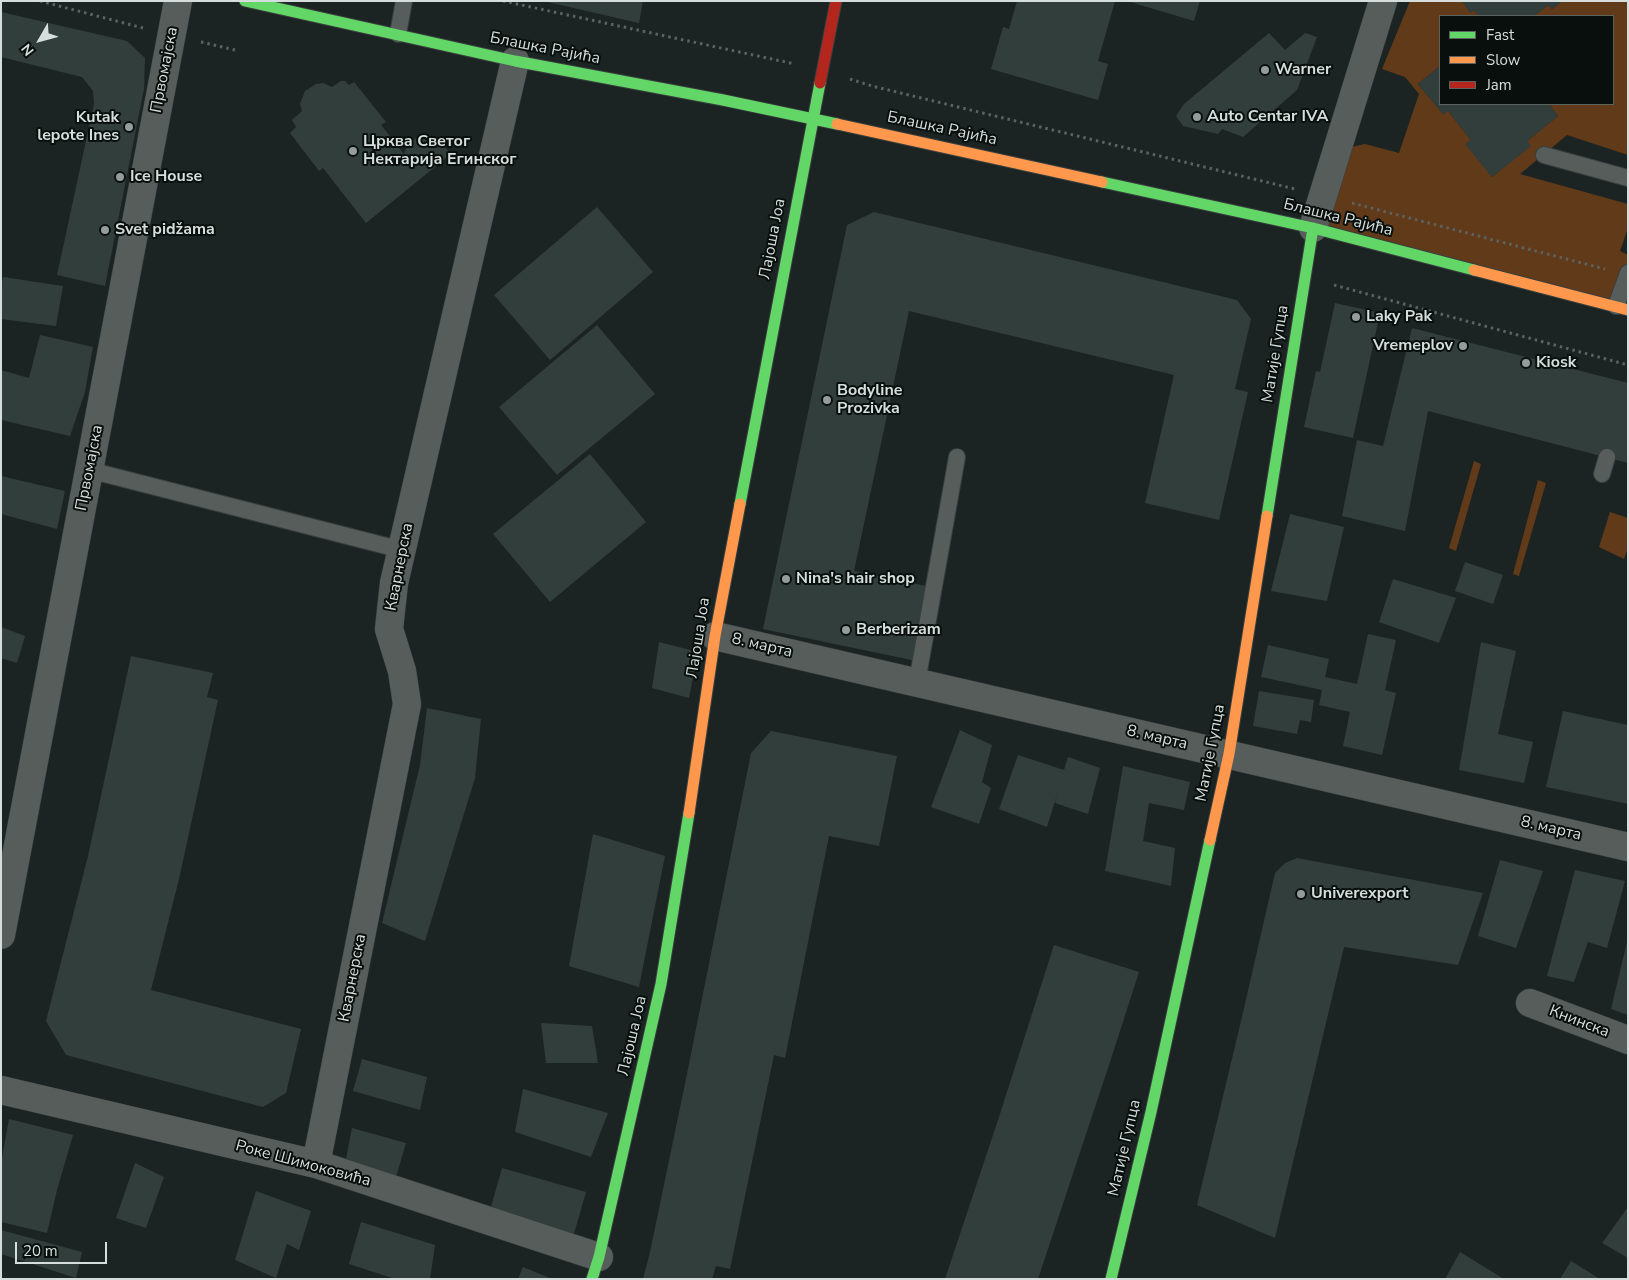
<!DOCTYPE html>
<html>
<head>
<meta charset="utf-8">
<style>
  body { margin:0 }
  #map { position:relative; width:1629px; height:1280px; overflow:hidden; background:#1c2423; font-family:"Nunito Sans",sans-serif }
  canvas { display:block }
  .frame { position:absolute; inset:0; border:2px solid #d5dedc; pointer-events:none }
  .legend { position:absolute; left:1439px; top:15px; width:175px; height:90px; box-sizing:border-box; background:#090f0d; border:1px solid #5b6260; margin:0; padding:6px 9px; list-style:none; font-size:15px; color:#d5dedc }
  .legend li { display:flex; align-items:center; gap:10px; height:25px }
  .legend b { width:25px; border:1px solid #5b6260 }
  .north { position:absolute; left:15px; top:15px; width:50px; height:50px; -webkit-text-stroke:4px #090f0d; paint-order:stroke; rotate:232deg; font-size:14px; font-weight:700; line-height:20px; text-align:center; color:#d5dedc }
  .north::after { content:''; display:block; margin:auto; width:18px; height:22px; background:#d5dedc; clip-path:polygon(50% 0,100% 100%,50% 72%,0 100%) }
  .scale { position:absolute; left:15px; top:1242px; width:92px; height:22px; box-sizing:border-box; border:2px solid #d5dedc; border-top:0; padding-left:6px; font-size:15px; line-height:18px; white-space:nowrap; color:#d5dedc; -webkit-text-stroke:4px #090f0d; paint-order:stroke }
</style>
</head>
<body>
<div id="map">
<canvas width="1629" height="1280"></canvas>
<div class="frame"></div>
<ul class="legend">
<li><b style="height:6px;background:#63d668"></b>Fast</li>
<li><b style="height:6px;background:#ff974d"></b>Slow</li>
<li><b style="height:6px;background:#b3261e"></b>Jam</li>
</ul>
<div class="north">N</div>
<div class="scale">20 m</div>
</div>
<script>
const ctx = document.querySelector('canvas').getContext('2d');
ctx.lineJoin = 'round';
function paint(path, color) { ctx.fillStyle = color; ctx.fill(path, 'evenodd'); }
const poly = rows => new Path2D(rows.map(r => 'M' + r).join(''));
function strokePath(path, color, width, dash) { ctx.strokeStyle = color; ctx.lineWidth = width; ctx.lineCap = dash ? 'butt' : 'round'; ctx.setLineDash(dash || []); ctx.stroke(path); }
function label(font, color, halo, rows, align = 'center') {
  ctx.font = font + ' "Nunito Sans",sans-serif'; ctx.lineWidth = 4; ctx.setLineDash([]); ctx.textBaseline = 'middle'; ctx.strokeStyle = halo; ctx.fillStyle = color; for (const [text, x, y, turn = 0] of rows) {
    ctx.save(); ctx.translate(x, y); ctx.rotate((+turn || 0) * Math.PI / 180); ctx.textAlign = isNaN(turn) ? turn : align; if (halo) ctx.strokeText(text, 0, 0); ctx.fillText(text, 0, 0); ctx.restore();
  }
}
const green = poly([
  [1410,1,1462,1,1470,12,1474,10,1479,16,1440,16,1440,66,1418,84,1443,114,1448,111,1471,140,1466,144,1492,177,1530,146,1527,141,1558,116,1549,104,1613,104,1613,16,1534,16,1548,5,1552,9,1562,1,1628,1,1628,155,1567,135,1520,174,1628,204,1628,228,1620,251,1628,255,1628,310,1313,228,1338,150,1365,144,1399,153,1419,94,1405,77,1382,69],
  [1474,461,1481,464,1456,551,1449,548],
  [1538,480,1546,483,1519,576,1513,574],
  [1610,512,1628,518,1628,548,1624,559,1599,547]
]);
const building = poly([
  [543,1,643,1,639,23],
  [1017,1,1115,1,1098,61,1108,64,1098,100,991,69,1003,27,1009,29],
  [1127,1,1200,1,1194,21],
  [1462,1,1562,1,1552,9,1548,5,1534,16,1479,16,1474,10,1471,13],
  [1,12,127,41,145,58,144,89,105,286,57,275,94,104,93,91,82,77,1,57],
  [1269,33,1285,50,1305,33,1317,37,1297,90,1243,137,1222,129,1218,134,1183,126,1176,116,1184,104],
  [1440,66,1440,104,1549,104,1558,116,1527,141,1531,146,1492,177,1465,144,1471,140,1448,111,1443,114,1418,84],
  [341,81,345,81,349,85,354,82,386,122,381,125,404,154,407,146,416,138,423,138,436,148,442,144,451,154,366,223,323,168,319,171,290,133,296,127,292,120,302,111,300,104,305,91,316,84,323,83,332,87],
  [597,207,653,272,550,360,494,295],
  [874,212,1237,300,1251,319,1235,389,1248,392,1219,520,1145,503,1174,375,909,311,854,571,931,587,916,661,763,629,847,225],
  [3,277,63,286,56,326,1,319,1,286],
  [1335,303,1380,313,1353,438,1304,427,1316,371,1320,372],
  [597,325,655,394,557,475,499,407],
  [1412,328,1628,383,1628,463,1428,411,1405,531,1342,516,1357,440,1383,446],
  [40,335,93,347,85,392,70,436,1,420,1,370,29,378],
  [590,454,646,522,550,602,493,534],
  [1,476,65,491,57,529,1,514],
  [1290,514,1344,527,1327,601,1271,591],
  [1465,562,1503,575,1493,604,1455,591],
  [1393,579,1456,598,1439,643,1379,622],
  [1,627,25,636,17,663,1,658],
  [1368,634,1396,640,1385,690,1396,693,1382,755,1343,746,1350,712,1319,705,1322,690,1261,677,1268,645,1329,659,1325,677,1357,684],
  [659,642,698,652,689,698,652,688],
  [1481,642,1516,651,1498,734,1533,742,1524,783,1459,770],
  [131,656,213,673,207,697,218,700,179,879,151,990,301,1029,286,1093,263,1107,66,1055,46,1021,88,856],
  [1259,691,1314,700,1311,722,1300,720,1297,734,1253,726],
  [427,708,481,719,475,778,425,941,382,923,420,765],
  [1563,711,1628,725,1628,804,1546,787],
  [960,730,992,745,982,782,991,788,979,824,931,807],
  [771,731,897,756,879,846,829,836,785,1058,774,1055,730,1269,716,1266,712,1279,643,1279,650,1252,687,1074,751,753],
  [1018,755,1064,770,1068,757,1100,768,1088,814,1055,803,1057,795,1047,827,999,809],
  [1123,766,1190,782,1184,810,1149,803,1143,841,1175,848,1171,886,1105,871],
  [593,834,665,856,639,987,569,966],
  [1297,858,1483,893,1458,965,1344,947,1275,1238,1197,1205,1241,1021,1275,873,1285,863],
  [1500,860,1543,871,1516,948,1478,936],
  [1575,870,1625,881,1607,948,1588,942,1574,982,1547,976],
  [1627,942,1628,942,1628,1015,1611,1009],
  [1054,945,1139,972,1111,1059,1038,1279,945,1279,999,1117],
  [541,1023,592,1026,598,1063,546,1063],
  [362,1059,427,1077,420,1110,353,1091],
  [523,1089,608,1113,591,1157,515,1132],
  [9,1119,73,1135,57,1190,47,1233,1,1222,1,1163],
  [352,1128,406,1143,396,1177,345,1164],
  [135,1163,164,1177,146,1228,116,1218],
  [502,1168,586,1192,573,1237,489,1214],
  [256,1191,311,1211,299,1250,287,1244,276,1278,235,1260],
  [1628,1207,1628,1258,1602,1243],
  [361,1222,435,1245,430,1279,395,1279,349,1264],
  [1,1230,82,1252,76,1278,1,1254],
  [1460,1252,1504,1279,1445,1279],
  [1571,1261,1600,1279,1560,1279],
  [523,1267,552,1279,518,1279]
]);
const path = poly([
  [40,1,143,28],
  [503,1,795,64],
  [201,42,239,51],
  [850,79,872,86,1295,189],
  [1352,203,1605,269],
  [1334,285,1628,365]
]);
const lane = poly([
  [398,34,404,1],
  [1544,155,1628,178],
  [1616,306,1628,273],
  [89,470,402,550],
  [1602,474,1607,457],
  [917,682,957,457]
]);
const street = poly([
  [1313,228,1383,1],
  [715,636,1628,847],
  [1,935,178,1],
  [1530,1003,1628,1040],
  [1,1090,316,1164,599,1257],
  [316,1164,407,704,402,671,389,629,394,583,515,61]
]);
const fast = poly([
  [245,1,515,61,723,100,837,124],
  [1102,182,1313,228,1474,270],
  [740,504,820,83],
  [1267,516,1313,228],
  [592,1279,599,1257,661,984,689,813],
  [1111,1279,1151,1112,1210,840]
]);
const slow = poly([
  [837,124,1102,182],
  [1474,270,1628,310],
  [689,813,715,636,740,504],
  [1210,840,1229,754,1267,516]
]);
const jam = poly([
  [820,83,836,1]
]);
const markers = [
  [1265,70,5,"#949d9b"],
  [1197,117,5,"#949d9b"],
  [129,127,5,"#949d9b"],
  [353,151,5,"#949d9b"],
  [120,177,5,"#949d9b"],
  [105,230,5,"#949d9b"],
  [1356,317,5,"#949d9b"],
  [1463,346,5,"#949d9b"],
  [1526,363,5,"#949d9b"],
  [827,400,5,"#949d9b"],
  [786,579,5,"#949d9b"],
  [846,630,5,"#949d9b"],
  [1301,894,5,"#949d9b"]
];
const streetNames = [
  ["Блашка Рајића",545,49,11],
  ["Првомајска",165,70,-79],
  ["Блашка Рајића",942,129,12],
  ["Блашка Рајића",1338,218,14],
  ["Лајоша Јоа",773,239,-79],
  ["Матије Гупца",1276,354,-81],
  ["Првомајска",90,468,-79],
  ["Кварнерска",400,567,-79],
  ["Лајоша Јоа",699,638,-81],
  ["8. марта",762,646,13],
  ["8. марта",1157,738,13],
  ["Матије Гупца",1211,753,-79],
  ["8. марта",1551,829,13],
  ["Кварнерска",353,978,-79],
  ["Книнска",1579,1022,21],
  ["Лајоша Јоа",633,1036,-77],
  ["Матије Гупца",1125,1148,-77],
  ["Роке Шимоковића",303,1164,15]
];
const poiNames = [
  ["Warner",1275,70],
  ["Auto Centar IVA",1207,117],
  ["Kutak",119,118,"right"],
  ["lepote Ines",119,136,"right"],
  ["Црква Светог",363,142],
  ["Нектарија Егинског",363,160],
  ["Ice House",130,177],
  ["Svet pidžama",115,230],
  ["Laky Pak",1366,317],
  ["Vremeplov",1453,346,"right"],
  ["Kiosk",1536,363],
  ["Bodyline",837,391],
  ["Prozivka",837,409],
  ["Nina's hair shop",796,579],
  ["Berberizam",856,630],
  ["Univerexport",1311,894]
];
paint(green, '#613a19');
paint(building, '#323e3c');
strokePath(lane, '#383f3e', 18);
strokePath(street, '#383f3e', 29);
strokePath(fast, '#383f3e', 13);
strokePath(slow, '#383f3e', 13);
strokePath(jam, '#383f3e', 13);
strokePath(path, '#5d6261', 3, [2.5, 4]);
strokePath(lane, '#575d5b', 16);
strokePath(street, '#575d5b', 28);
strokePath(fast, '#63d668', 11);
strokePath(slow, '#ff974d', 11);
strokePath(jam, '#b3261e', 11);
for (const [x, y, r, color] of markers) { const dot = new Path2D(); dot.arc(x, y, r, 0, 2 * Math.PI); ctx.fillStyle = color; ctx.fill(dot); strokePath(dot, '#090f0d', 2); }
label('16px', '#d5dedc', '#090f0d', streetNames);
label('bold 16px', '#d5dedc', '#090f0d', poiNames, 'left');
</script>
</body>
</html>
